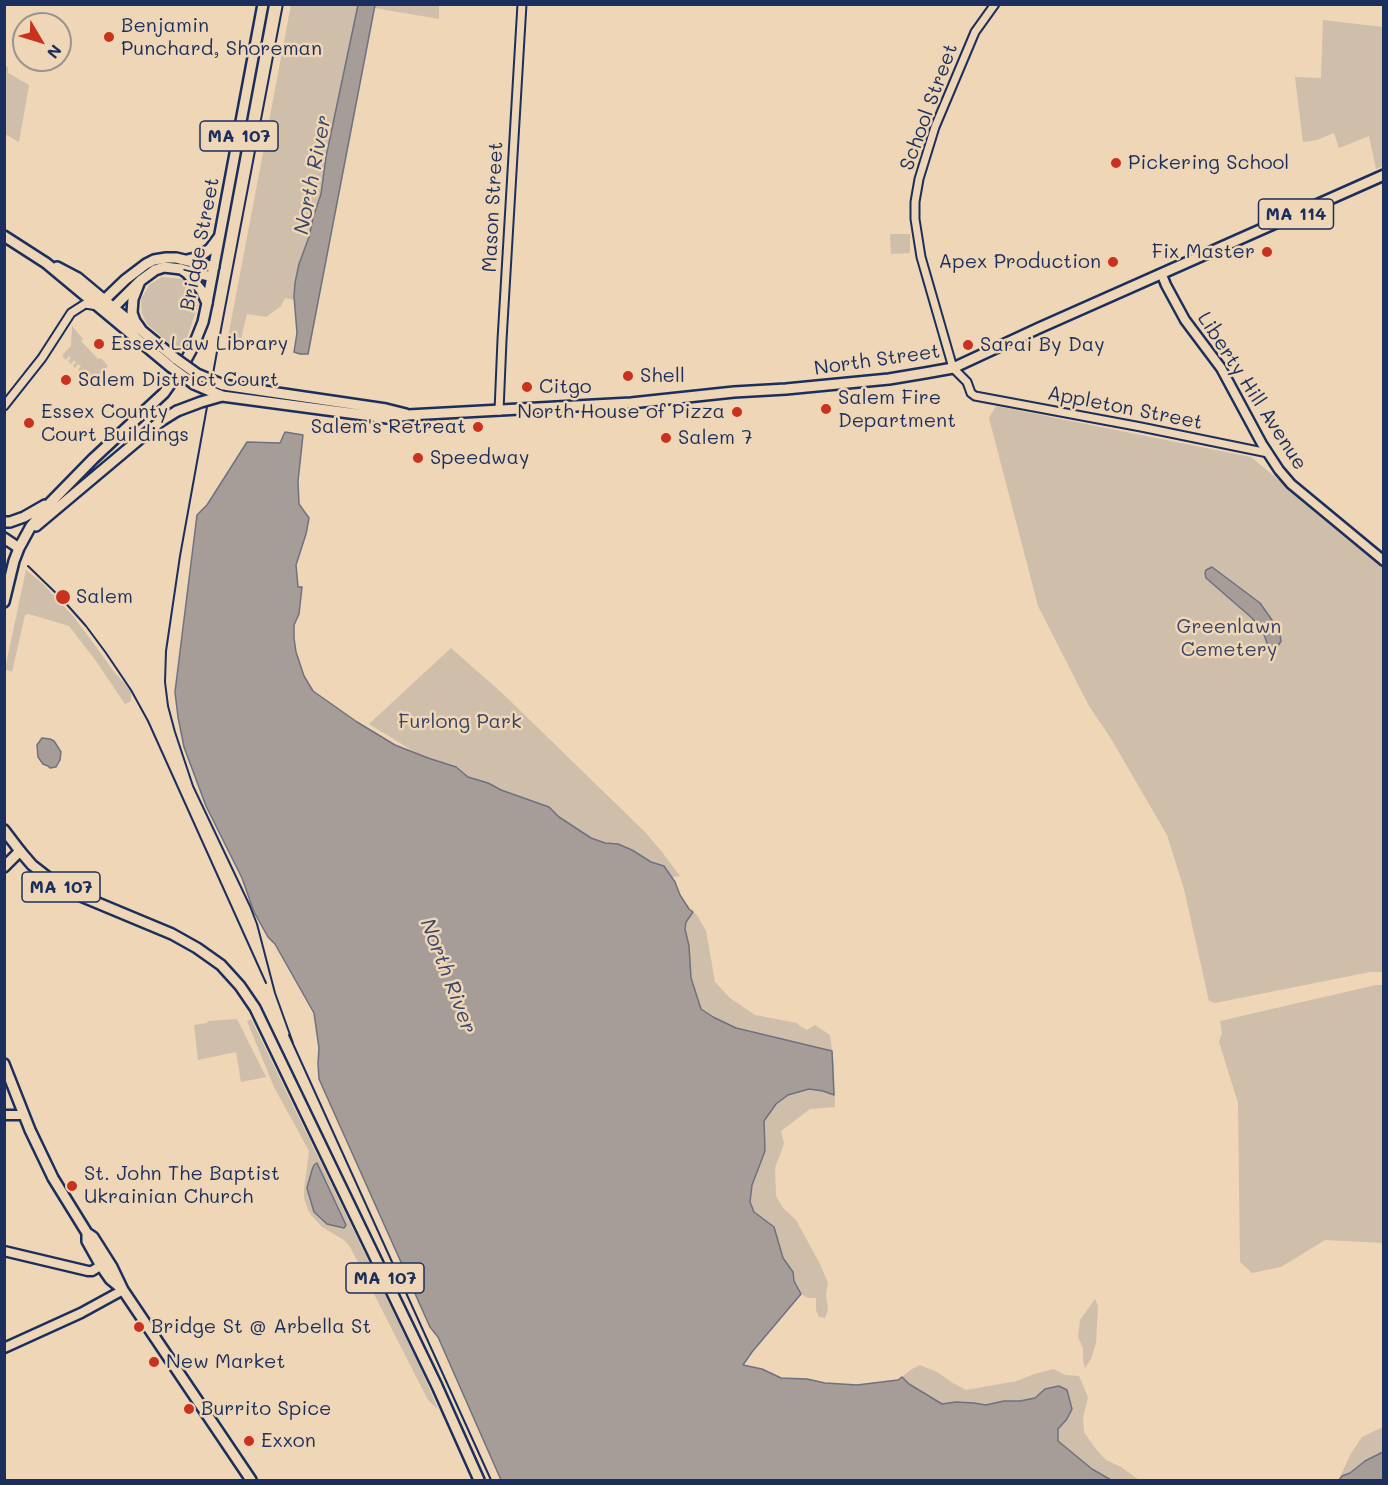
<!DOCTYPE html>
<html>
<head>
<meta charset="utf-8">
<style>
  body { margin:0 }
  #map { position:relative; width:1388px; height:1485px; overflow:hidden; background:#eed6b6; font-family:Mali,sans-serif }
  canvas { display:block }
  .frame { position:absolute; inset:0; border:6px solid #1b2f5e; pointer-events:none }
  .north { position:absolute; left:12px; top:12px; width:60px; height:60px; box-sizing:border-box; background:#eed6b6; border:2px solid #9a9393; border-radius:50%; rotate:128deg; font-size:16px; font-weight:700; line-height:24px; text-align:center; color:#1b2f5e }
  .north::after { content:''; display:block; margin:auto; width:21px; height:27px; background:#c8321e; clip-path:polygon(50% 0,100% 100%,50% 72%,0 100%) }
</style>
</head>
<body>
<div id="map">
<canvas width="1388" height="1485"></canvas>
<div class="frame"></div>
<div class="north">N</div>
</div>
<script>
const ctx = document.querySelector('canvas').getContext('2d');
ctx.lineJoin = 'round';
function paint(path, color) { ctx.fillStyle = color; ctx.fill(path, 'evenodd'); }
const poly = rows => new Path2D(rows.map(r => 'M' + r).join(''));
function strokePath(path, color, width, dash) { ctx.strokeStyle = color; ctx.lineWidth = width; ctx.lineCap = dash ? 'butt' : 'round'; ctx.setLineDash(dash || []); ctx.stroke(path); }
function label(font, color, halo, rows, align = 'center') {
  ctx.font = font + ' Mali,sans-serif'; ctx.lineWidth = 5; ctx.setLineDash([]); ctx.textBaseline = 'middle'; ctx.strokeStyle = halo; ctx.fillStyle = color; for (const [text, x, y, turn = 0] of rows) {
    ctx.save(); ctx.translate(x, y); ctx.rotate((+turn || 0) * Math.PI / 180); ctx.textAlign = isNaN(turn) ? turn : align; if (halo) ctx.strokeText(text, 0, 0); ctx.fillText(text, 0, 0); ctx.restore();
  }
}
const green = poly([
  [291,5,358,5,326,157,321,194,313,218,309,236,297,272,295,283,294,300,285,298,281,306,266,317,247,314,238,352,226,348],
  [375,5,439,5,439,19,375,8],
  [1323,20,1383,27,1383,166,1376,169,1369,136,1339,148,1334,133,1317,140,1303,142,1295,77,1321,78],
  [5,66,8,67,8,73,29,85,19,142,5,134],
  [890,234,910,234,910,253,891,254],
  [162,277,182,279,193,290,198,305,183,350,173,343,171,345,147,324,142,314,141,299,150,284],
  [72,326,83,339,81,341,98,359,101,358,108,366,92,383,78,370,81,366,78,364,75,368,73,366,76,362,74,360,71,364,68,361,71,358,69,356,66,360,63,357,63,354,71,346],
  [996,406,1251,457,1383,566,1383,972,1370,972,1215,1003,1209,1001,1184,889,1167,835,1110,737,1089,706,1038,606,989,418],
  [301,457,298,481,299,504,309,518,306,534,296,565,298,587,302,587,299,614,294,625,294,638,296,652,304,676,313,691,334,707,383,738,395,745,418,754,369,724,451,648,502,693,645,832,662,852,680,876,672,877,675,882,680,895,689,909,697,915,706,931,715,982,730,998,755,1015,797,1023,800,1026,807,1030,815,1025,830,1035,834,1064,835,1107,810,1109,781,1131,784,1144,775,1168,776,1196,783,1208,796,1220,820,1264,828,1283,826,1294,828,1310,825,1318,819,1317,816,1310,816,1298,808,1298,801,1294,752,1352,743,1365,762,1369,781,1378,807,1379,825,1383,857,1385,898,1380,912,1369,920,1365,937,1372,953,1383,966,1390,1017,1381,1034,1374,1054,1369,1065,1375,1079,1376,1088,1397,1083,1418,1084,1432,1095,1448,1106,1460,1121,1467,1139,1480,866,1480,722,1417,264,606],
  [26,570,42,583,73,616,97,648,114,672,131,690,131,701,125,704,96,661,69,626,29,614,25,615,12,672,5,669],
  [1376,985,1384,985,1383,1243,1325,1240,1281,1267,1252,1273,1240,1262,1238,1103,1219,1042,1222,1033,1220,1021],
  [237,1019,266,1077,241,1082,236,1052,198,1060,194,1025,207,1023,208,1021],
  [251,1019,419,1365,438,1409,431,1403,427,1398,350,1247,344,1240,322,1227,312,1216,308,1210,304,1198,304,1191,309,1151,274,1087,247,1021],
  [1095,1299,1098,1306,1096,1343,1091,1359,1085,1368,1083,1359,1083,1348,1078,1337,1080,1320],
  [1383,1427,1383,1480,1339,1480,1350,1455,1362,1437]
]);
const water = poly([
  [358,5,375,5,308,354,300,354,294,352,297,333,294,296,295,283,299,264,309,237,313,218,321,194,326,157,358,5],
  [285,432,303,435,298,481,299,504,309,518,306,534,296,565,298,587,302,587,299,614,294,625,294,638,296,652,304,676,313,691,357,722,395,745,428,758,456,767,468,777,488,783,501,790,549,807,559,817,591,838,605,843,618,844,632,850,651,862,664,866,675,882,680,895,689,909,693,912,686,922,685,929,689,946,691,978,701,1009,713,1017,736,1028,832,1051,834,1095,823,1091,809,1089,788,1095,776,1104,764,1121,765,1151,752,1185,750,1202,754,1212,774,1227,783,1258,793,1272,794,1281,801,1294,752,1352,743,1365,762,1369,781,1378,807,1379,825,1383,857,1385,898,1380,902,1377,909,1384,942,1404,956,1402,974,1403,986,1405,1004,1401,1020,1401,1035,1398,1045,1389,1059,1386,1067,1390,1072,1409,1067,1419,1058,1429,1058,1441,1092,1469,1111,1480,501,1480,438,1337,430,1327,319,1079,318,1063,319,1048,314,1013,275,944,268,937,254,912,242,878,206,806,184,747,178,717,175,692,197,515,207,505,247,442,280,443,285,432],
  [1212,567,1260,603,1274,623,1280,635,1281,641,1278,646,1274,648,1270,646,1267,643,1263,632,1252,618,1206,578,1205,573,1206,570,1212,567],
  [42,738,50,739,54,741,61,752,60,760,56,767,50,768,48,766,43,764,38,757,37,745,42,738],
  [317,1163,346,1225,344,1228,327,1224,314,1212,307,1188,312,1170,314,1165,317,1163],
  [1383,1452,1383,1480,1339,1480,1342,1476,1350,1473,1365,1461,1383,1452]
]);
const tertiary = poly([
  [995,4,975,32,935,127,919,179,915,202,915,219,921,257,953,368,967,382,971,393,975,396,1141,427,1268,453],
  [4,406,42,358,71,313,85,304,98,306],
  [499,411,502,340,522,4]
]);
const secondary = poly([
  [1162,275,1166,285,1185,320,1221,368,1262,444,1279,470,1291,484,1384,561],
  [4,1115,24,1115],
  [4,1251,88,1271,92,1271,105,1263],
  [4,1348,81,1313,123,1290]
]);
const primary = poly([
  [4,236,46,263,171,367],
  [187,260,195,258,203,254,210,249,219,237],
  [57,267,78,278,139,329],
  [181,269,212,277],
  [207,303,263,4],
  [98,306,125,280,146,264,154,260,166,258,176,258,214,267],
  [110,311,138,283],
  [20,851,32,865,59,886,76,894,172,934,197,948,221,965,240,986,255,1008,437,1386,479,1480]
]);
const trunk = poly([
  [223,385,386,409,406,414],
  [222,396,387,418,408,415,631,403,734,392,786,389,889,379,925,373,953,368,1039,328,1384,175],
  [4,522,10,522,24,517,45,505],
  [36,526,161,421,177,411],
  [4,538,19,548],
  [4,602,14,561,19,548,31,526,50,503,93,459,164,393,181,369,193,347,203,322,207,303,201,290,187,273,181,269,164,267,155,270,140,281,133,299,132,313,135,321,142,331,176,359],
  [4,830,20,851,4,867],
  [4,1064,30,1130,53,1178,87,1233,93,1237,112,1267,123,1290,251,1480],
  [87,1233,87,1241,101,1266,110,1279,121,1288]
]);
const rail = poly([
  [283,4,222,324,180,556,166,651,165,682,168,706,175,732,193,786,250,906,257,924,275,993,293,1043],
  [28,566,62,599,86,626,106,653,131,690,148,721,266,983],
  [289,1035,491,1480]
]);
const primaryBridge = poly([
  [171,367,194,384,222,396]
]);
const trunkBridge = poly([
  [176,359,197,374,223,385],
  [177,411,201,402,222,396]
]);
const markers = [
  [109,37,6,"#c8321e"],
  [1116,163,6,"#c8321e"],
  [1267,252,6,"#c8321e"],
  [1113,262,6,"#c8321e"],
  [99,344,6,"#c8321e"],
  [968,345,6,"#c8321e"],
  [628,376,6,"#c8321e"],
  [66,380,6,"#c8321e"],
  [527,387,6,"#c8321e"],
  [826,409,6,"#c8321e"],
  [737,412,6,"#c8321e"],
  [29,423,6,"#c8321e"],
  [478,427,6,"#c8321e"],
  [666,438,6,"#c8321e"],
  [418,458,6,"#c8321e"],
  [63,597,8,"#c8321e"],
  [72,1186,6,"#c8321e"],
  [139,1327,6,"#c8321e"],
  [154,1362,6,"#c8321e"],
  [189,1409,6,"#c8321e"],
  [249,1441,6,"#c8321e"]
];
const shields = [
  [239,136,78],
  [1296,214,75],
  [61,887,78],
  [385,1278,78]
];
const shieldNames = [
  ["MA 107",239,136],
  ["MA 114",1296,214],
  ["MA 107",61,887],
  ["MA 107",385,1278]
];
const poiNames = [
  ["Benjamin",121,26],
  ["Punchard, Shoreman",121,49],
  ["Pickering School",1128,163],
  ["Fix Master",1255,252,"right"],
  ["Apex Production",1101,262,"right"],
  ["Essex Law Library",111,344],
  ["Sarai By Day",980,345],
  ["Shell",640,376],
  ["Salem District Court",78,380],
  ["Citgo",539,387],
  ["Salem Fire",838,398],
  ["Department",838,421],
  ["Essex County",41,412],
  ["Court Buildings",41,435],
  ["North House of Pizza",725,412,"right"],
  ["Salem's Retreat",466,427,"right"],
  ["Salem 7",678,438],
  ["Speedway",430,458],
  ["Salem",76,597],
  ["St. John The Baptist",84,1174],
  ["Ukrainian Church",84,1197],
  ["Bridge St @ Arbella St",151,1327],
  ["New Market",166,1362],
  ["Burrito Spice",201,1409],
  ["Exxon",261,1441]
];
const streetNames = [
  ["School Street",929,107,-70],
  ["Mason Street",493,207,-87],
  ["Bridge Street",200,244,-79],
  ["North Street",877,360,-8],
  ["Liberty Hill Avenue",1252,391,57],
  ["Appleton Street",1125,408,11]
];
const parkNames = [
  ["Greenlawn",1229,627],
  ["Cemetery",1229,650],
  ["Furlong Park",460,722]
];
const waterNames = [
  ["North River",313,175,-79],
  ["North River",448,976,69]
];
paint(green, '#cfbea9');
paint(water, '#a69d98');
strokePath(water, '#6e7181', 1.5);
strokePath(tertiary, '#1b2f5e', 11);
strokePath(secondary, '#1b2f5e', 13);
strokePath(primary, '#1b2f5e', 14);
strokePath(trunk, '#1b2f5e', 14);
strokePath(tertiary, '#eed6b6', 7);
strokePath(secondary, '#eed6b6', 8);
strokePath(primary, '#eed6b6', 9);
strokePath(trunk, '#eed6b6', 9);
strokePath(rail, '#1b2f5e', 2);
strokePath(primaryBridge, '#1b2f5e', 14, []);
strokePath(trunkBridge, '#1b2f5e', 14, []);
strokePath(primaryBridge, '#eed6b6', 9);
strokePath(trunkBridge, '#eed6b6', 9);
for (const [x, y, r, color] of markers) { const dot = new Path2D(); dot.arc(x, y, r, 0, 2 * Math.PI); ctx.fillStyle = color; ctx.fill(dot); strokePath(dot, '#eed6b6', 2); }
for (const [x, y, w] of shields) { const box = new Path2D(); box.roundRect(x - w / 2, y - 15, w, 30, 4.5); ctx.fillStyle = '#eed6b6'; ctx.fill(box); strokePath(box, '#1b2f5e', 1.5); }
label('bold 18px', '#1b2f5e', null, shieldNames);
label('20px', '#1b2f5e', '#eed6b6', poiNames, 'left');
label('20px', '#1b2f5e', '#eed6b6', streetNames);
label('20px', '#364469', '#eed6b6', parkNames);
label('italic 21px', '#37456a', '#eed6b6', waterNames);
</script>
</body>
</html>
